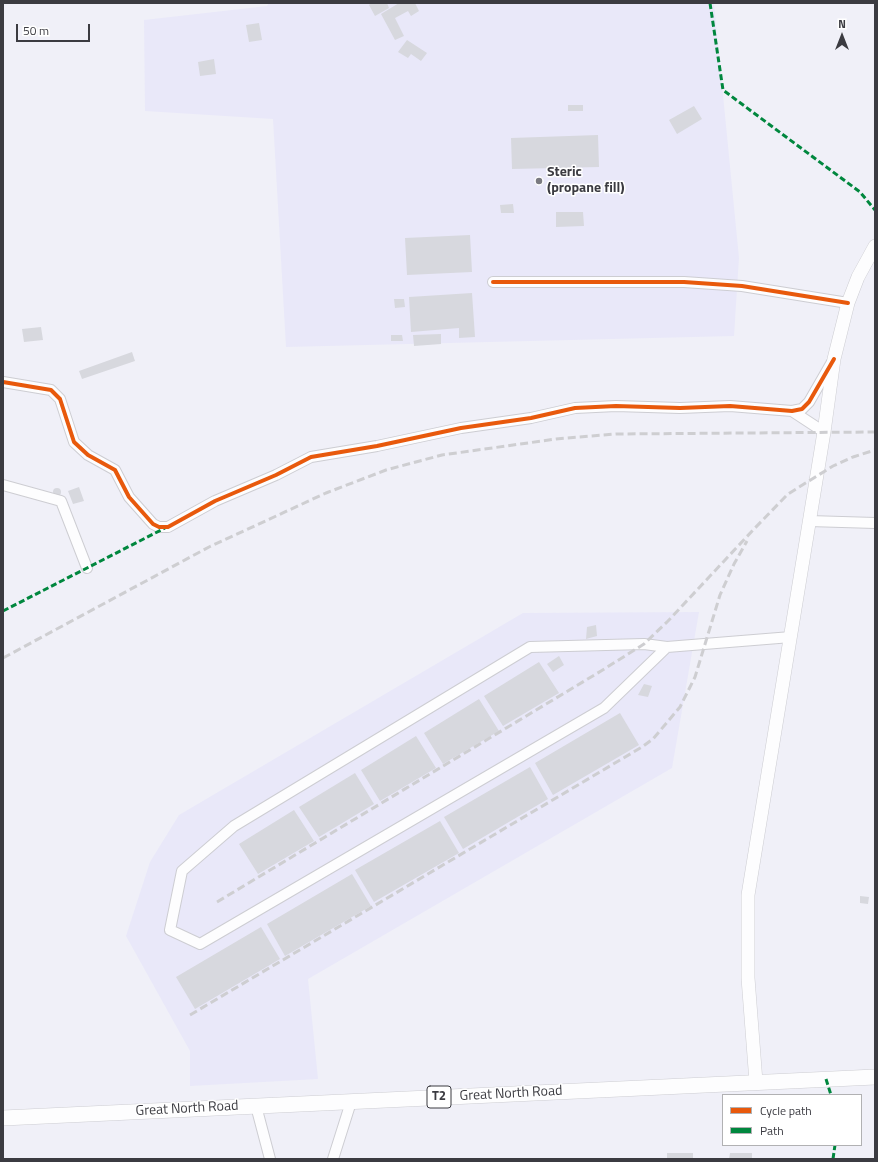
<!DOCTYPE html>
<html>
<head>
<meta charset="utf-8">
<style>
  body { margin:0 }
  #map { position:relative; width:878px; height:1162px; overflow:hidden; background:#f0f0f8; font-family:"Titillium Web",sans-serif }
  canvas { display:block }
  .frame { position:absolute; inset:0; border:4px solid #3b3b41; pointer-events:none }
  .legend { position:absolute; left:722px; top:1094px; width:140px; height:52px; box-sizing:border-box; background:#fff; border:1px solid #b1b1b3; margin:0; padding:5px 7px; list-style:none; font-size:12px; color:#3b3b41 }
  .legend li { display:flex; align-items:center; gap:8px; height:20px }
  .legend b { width:20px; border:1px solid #b1b1b3 }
  .north { position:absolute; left:822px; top:16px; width:40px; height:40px; -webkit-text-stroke:3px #fff; paint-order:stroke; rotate:0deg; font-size:11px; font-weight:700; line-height:16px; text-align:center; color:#3b3b41 }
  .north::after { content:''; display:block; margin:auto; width:14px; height:18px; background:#3b3b41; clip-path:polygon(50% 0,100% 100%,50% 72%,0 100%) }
  .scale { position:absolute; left:16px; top:24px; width:74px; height:18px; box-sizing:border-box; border:2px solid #3b3b41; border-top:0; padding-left:5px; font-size:12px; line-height:14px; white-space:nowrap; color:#3b3b41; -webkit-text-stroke:3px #fff; paint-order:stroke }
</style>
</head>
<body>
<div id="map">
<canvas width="878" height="1162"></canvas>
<div class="frame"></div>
<ul class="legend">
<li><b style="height:5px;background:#e8590c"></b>Cycle path</li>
<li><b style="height:5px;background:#00873e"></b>Path</li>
</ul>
<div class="north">N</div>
<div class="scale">50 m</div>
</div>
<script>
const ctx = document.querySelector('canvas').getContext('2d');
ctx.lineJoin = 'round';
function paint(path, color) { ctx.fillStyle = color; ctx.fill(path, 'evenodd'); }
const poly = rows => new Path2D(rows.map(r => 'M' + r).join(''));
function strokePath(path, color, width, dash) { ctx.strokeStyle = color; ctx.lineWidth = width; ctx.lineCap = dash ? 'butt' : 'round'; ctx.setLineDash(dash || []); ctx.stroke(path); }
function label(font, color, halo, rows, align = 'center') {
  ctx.font = font + ' "Titillium Web",sans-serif'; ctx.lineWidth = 3; ctx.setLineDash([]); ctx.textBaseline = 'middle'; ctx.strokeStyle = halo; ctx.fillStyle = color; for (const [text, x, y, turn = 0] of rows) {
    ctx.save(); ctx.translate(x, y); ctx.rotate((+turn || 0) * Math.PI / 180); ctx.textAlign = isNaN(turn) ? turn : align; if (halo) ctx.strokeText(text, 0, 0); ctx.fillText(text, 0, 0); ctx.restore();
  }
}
const built = poly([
  [269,3,714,3,739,258,734,336,286,347,273,119,145,111,144,20,267,6],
  [699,612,672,768,308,979,318,1079,190,1086,190,1051,126,936,150,862,179,815,523,613]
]);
const building = poly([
  [371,3,387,3,389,8,375,16,369,5],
  [399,3,415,3,419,11,411,16,408,11,395,18,404,36,395,40,381,14],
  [259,23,262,40,249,42,246,25],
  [407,40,427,53,421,61,411,54,408,58,398,52],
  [214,59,216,74,200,76,198,62],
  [568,105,583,105,583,111,568,111],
  [694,106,702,119,677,134,669,120],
  [598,135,599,167,512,169,511,138],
  [513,204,514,213,501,213,500,205],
  [556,212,583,212,584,226,556,227],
  [470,235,472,272,407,275,405,238],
  [472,293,475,337,459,338,459,328,411,332,409,297],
  [394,299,404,299,405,307,395,308],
  [41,327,43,340,24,342,22,329],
  [441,334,441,344,414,346,413,335],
  [391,335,402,335,403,341,391,341],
  [132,352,135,361,82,379,79,371],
  [79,487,84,501,73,504,68,491],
  '53 492a4 4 0 1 1 8 0a4 4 0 1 1-8 0Z',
  [596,625,597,636,586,639,587,627],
  [559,656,564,665,553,672,547,664],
  [539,662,559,693,503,726,484,696],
  [644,684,652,686,648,697,638,695],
  [479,699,499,731,443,764,424,733],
  [620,713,639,745,553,795,535,763],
  [416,736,436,768,380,801,361,770],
  [530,767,548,799,463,849,444,817],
  [355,773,374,804,319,837,299,807],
  [294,810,314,841,258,874,239,844],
  [440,821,459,853,374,902,355,870],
  [352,874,371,906,285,956,267,924],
  [860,896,869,897,868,904,860,903],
  [261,927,280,959,195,1009,176,977],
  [667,1153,693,1153,693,1159,667,1159],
  [730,1153,752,1153,752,1159,729,1159]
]);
const minor = poly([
  [493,282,684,282,742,286,848,303],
  [3,382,51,390,60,399,74,442,88,455,115,470,129,497,153,524,159,527,168,527,215,501,276,475,311,457,377,446,461,428,531,418,575,408,616,406,680,408,730,406,792,411,802,409,809,402,832,362],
  [792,411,824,432],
  [3,485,61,501,87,568],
  [809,521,875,523],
  [667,647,604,708,200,944,170,930,182,871,234,826,530,647,644,644,667,647,791,637],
  [256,1106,270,1159],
  [333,1159,351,1102]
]);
const major = poly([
  [756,1082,748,978,748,895,824,432,834,359,848,303,858,277,875,246]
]);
const highway = poly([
  [3,1118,875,1077]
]);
const rail = poly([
  [3,658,209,547,326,493,386,470,442,455,556,439,616,434,875,432],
  [217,902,601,671,644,644,668,621,754,529,788,494,833,466,853,457,875,450],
  [190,1015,642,747,653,739,680,707,695,677,720,595,734,564,747,541]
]);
const quiet = poly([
  [710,3,723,90,860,192,875,210],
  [3,611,165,528],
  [826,1079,831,1095],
  [833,1159,835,1145]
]);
const cycleway = poly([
  [493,282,684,282,742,286,848,303],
  [3,382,51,390,60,399,74,442,88,455,115,470,129,497,153,524,159,527,168,527,215,501,276,475,311,457,377,446,461,428,531,418,575,408,616,406,680,408,730,406,792,411,802,409,809,402,834,359]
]);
const markers = [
  [539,181,4,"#7a7a81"]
];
const shields = [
  [439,1097,24]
];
const shieldNames = [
  ["T2",439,1097]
];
const poiNames = [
  ["Steric",547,173],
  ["(propane fill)",547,189]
];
const streetNames = [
  ["Great North Road",511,1094,-3],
  ["Great North Road",187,1109,-3]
];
paint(built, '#e9e8f9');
paint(building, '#d7d8de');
strokePath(minor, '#cdcdd2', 12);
strokePath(major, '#cdcdd2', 14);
strokePath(highway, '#cdcdd2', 16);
strokePath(minor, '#fdfdfe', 10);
strokePath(major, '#fdfdfe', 13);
strokePath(highway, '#fdfdfe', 15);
strokePath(rail, '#ceced1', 3, [8, 4]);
strokePath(quiet, '#00873e', 3, [6, 3]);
strokePath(cycleway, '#e8590c', 4);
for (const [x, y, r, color] of markers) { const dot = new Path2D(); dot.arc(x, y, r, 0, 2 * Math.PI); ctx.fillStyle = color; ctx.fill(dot); strokePath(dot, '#fff', 1.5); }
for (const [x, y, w] of shields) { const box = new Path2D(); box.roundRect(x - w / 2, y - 11, w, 22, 3); ctx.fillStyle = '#fff'; ctx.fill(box); strokePath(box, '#3b3b41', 1); }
label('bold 13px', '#3b3b41', null, shieldNames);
label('bold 14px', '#3b3b41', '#fff', poiNames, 'left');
label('14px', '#3b3b41', '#fff', streetNames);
</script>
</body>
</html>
